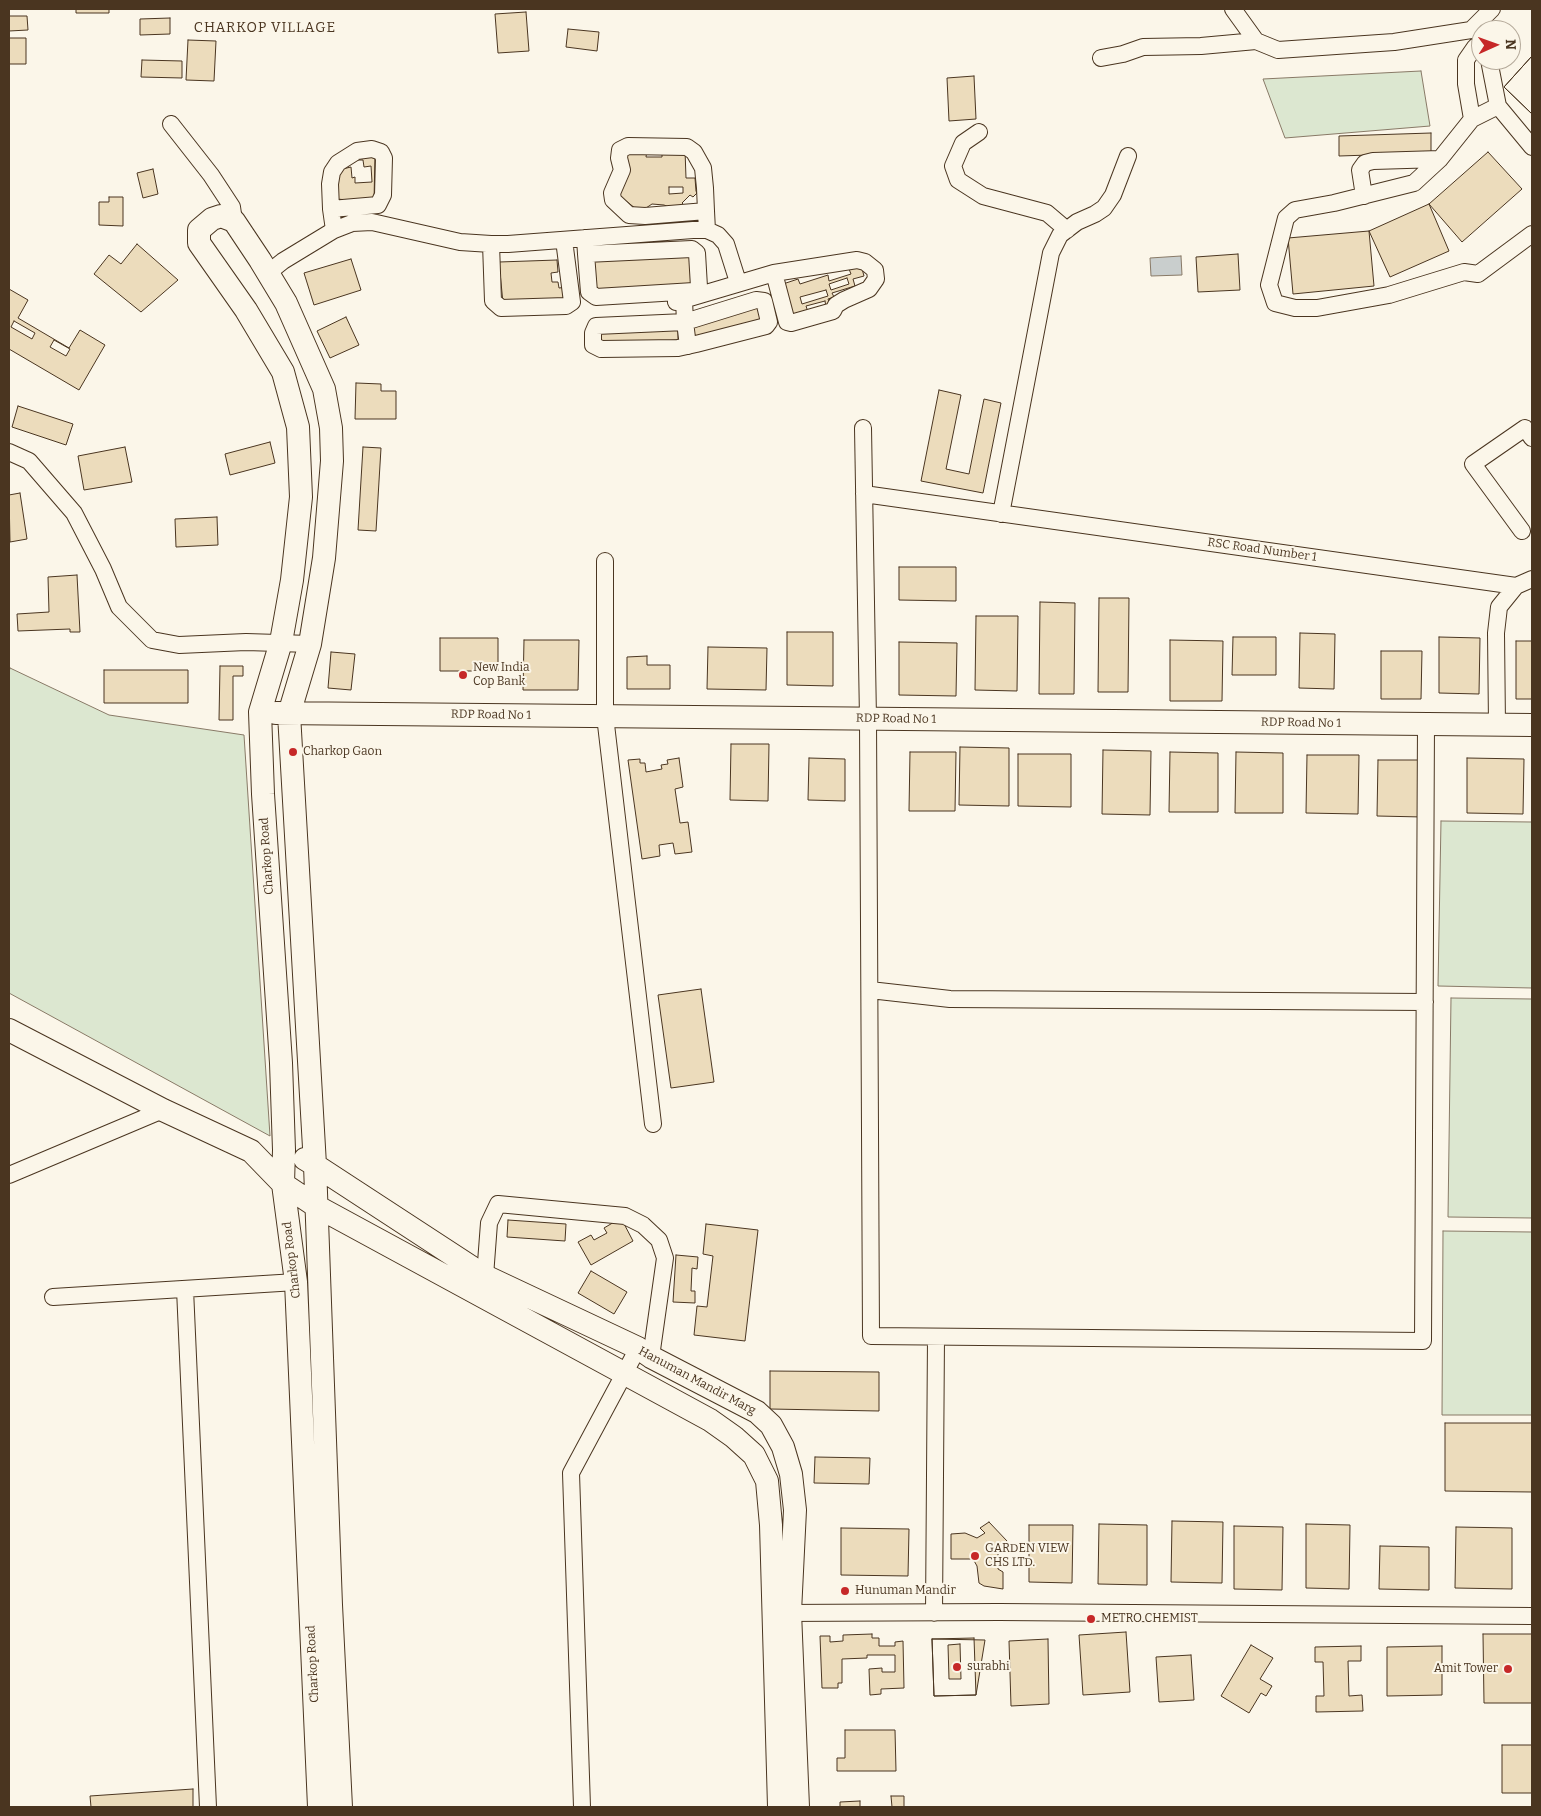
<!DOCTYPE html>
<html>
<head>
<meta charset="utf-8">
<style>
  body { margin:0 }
  #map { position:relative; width:1541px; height:1816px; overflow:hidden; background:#fbf6e9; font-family:Bitter,serif }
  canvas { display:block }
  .frame { position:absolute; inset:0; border:10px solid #4a3520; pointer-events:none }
  .north { position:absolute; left:1471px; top:20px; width:50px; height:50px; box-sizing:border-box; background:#fbf6e9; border:1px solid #b4a999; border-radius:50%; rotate:88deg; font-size:14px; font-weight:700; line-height:20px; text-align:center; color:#4a3520 }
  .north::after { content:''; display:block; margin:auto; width:18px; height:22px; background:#c62828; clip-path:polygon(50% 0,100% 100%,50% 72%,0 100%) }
</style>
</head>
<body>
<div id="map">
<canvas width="1541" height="1816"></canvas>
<div class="frame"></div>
<div class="north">N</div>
</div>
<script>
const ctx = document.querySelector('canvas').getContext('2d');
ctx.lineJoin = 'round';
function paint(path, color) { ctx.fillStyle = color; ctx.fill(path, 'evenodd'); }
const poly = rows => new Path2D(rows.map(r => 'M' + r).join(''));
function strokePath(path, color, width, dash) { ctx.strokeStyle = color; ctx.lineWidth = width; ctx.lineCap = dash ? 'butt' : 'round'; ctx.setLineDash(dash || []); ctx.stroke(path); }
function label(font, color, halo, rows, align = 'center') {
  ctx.font = font + ' Bitter,serif'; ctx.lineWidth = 4; ctx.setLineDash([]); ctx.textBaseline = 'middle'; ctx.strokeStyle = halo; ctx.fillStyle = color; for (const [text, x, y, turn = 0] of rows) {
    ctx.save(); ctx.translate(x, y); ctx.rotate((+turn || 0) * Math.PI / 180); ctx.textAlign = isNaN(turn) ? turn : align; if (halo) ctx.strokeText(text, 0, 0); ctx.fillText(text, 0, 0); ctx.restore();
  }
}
const green = poly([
  [1421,71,1430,126,1285,138,1263,79,1421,71],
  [10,668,109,715,244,735,270,1136,9,993,9,672,10,668],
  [1441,821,1532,822,1532,988,1438,986,1441,821],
  [1451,998,1532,999,1532,1218,1448,1217,1451,998],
  [1443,1231,1532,1232,1532,1415,1442,1415,1443,1231]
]);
const water = poly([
  [1181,256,1182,275,1151,276,1150,258,1181,256]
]);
const building = poly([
  [76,9,109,9,109,13,76,13,76,9],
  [526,12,529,51,498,53,495,14,526,12],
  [9,16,27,16,28,30,9,31,9,16],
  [170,18,170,34,140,35,140,19,170,18],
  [568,29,599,32,597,51,566,47,568,29],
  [9,38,26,38,26,64,9,64,9,38],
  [188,40,216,41,214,81,186,80,188,40],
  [1532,56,1532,114,1504,87,1532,56],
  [1532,56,1532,114,1504,87,1532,56],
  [142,60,182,61,182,78,141,77,142,60],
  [974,76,976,119,949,121,947,78,974,76],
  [1431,133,1431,153,1339,156,1339,136,1431,133],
  [647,150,646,157,662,157,662,150,685,150,686,178,695,178,696,191,697,193,693,197,690,195,682,203,685,206,676,210,664,205,652,204,640,212,617,194,623,153,647,150],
  [669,187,683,187,683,193,669,194,669,187],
  [1488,152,1522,189,1462,242,1429,204,1488,152],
  [375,154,374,202,336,199,338,170,351,167,352,178,355,177,355,183,372,182,371,166,364,167,363,160,358,160,358,155,375,154],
  [153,169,158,194,143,198,137,173,153,169],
  [109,197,123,197,123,226,99,225,99,202,109,202,109,197],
  [1429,204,1449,251,1390,277,1369,231,1429,204],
  [1369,231,1374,286,1293,294,1288,238,1369,231],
  [137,244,178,280,141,312,94,274,109,255,121,264,137,244],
  [1238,254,1240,290,1198,292,1196,257,1238,254],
  [692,255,694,286,595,291,594,259,692,255],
  [351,259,361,290,314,305,304,273,351,259],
  [557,260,558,272,551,273,552,282,558,282,559,288,567,287,568,300,503,303,499,262,557,260],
  [861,265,864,276,853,279,855,286,832,293,834,297,828,299,831,308,790,320,780,285,798,279,800,284,828,275,829,281,851,274,849,269,861,265],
  [847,278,849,284,831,290,829,284,847,278],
  [826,290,828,296,802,304,800,297,826,290],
  [825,301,826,307,808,312,806,306,825,301],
  [9,289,28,300,18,318,69,348,80,330,105,345,79,390,9,349,9,289],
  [14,321,35,333,32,339,11,327,14,321],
  [54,340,70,349,66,356,50,347,54,340],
  [757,306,761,320,696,340,692,326,757,306],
  [346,317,359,345,330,358,317,331,346,317],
  [678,325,678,340,598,345,597,330,678,325],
  [356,383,381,384,381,391,396,391,396,419,355,419,356,383],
  [939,390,961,395,946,469,969,474,984,399,1001,403,983,493,921,481,939,390],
  [18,406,73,424,66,445,12,427,18,406],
  [270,442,275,463,230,475,225,454,270,442],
  [125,447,132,482,84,490,78,456,125,447],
  [363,447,381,448,376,531,358,530,363,447],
  [20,493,27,539,10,542,9,495,20,493],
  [217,517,218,545,176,547,175,519,217,517],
  [899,567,956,567,956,601,899,600,899,567],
  [77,575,80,632,70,632,70,629,18,631,17,614,49,612,48,577,77,575],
  [1099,598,1129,598,1128,692,1098,692,1099,598],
  [1040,602,1075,603,1074,694,1039,694,1040,602],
  [976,616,1018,616,1017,691,975,690,976,616],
  [787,632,833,632,833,686,787,685,787,632],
  [1300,633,1335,634,1334,689,1299,688,1300,633],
  [1233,637,1276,637,1276,675,1232,675,1233,637],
  [1439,637,1480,638,1479,694,1439,693,1439,637],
  [440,638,498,638,498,671,440,671,440,638],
  [524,640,579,640,578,690,523,690,524,640],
  [1170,640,1223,641,1222,701,1170,701,1170,640],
  [1516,641,1532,641,1532,699,1516,699,1516,641],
  [899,642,957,643,956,696,899,695,899,642],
  [708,647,767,648,766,690,707,689,708,647],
  [1381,651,1422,651,1421,699,1381,699,1381,651],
  [331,652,355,654,351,690,328,688,331,652],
  [647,656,647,665,670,665,670,689,627,689,627,657,647,656],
  [220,666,243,666,243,676,233,676,233,720,219,720,220,666],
  [104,670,188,670,188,703,104,703,104,670],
  [731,744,769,744,768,801,730,800,731,744],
  [960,747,1009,748,1009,806,959,805,960,747],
  [1103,750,1151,751,1150,815,1102,814,1103,750],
  [910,752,956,752,955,811,909,811,910,752],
  [1170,752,1218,753,1218,812,1169,812,1170,752],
  [1236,752,1283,753,1283,813,1235,813,1236,752],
  [1018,754,1071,754,1071,807,1018,806,1018,754],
  [1307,755,1359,755,1358,814,1306,813,1307,755],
  [679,758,683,787,675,789,680,823,688,822,692,852,675,854,673,843,659,845,660,856,642,859,628,760,640,759,640,763,645,763,646,772,662,769,661,765,668,764,667,760,679,758],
  [809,758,845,759,845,801,808,800,809,758],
  [1467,758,1524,759,1523,814,1467,813,1467,758],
  [1378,760,1423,760,1423,817,1377,816,1378,760],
  [701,989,714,1082,671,1088,658,995,701,989],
  [621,1218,633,1241,591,1265,578,1242,591,1235,594,1240,607,1233,604,1228,621,1218],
  [508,1220,566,1224,565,1241,507,1237,508,1220],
  [706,1224,758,1230,745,1341,694,1335,697,1306,707,1307,713,1256,703,1254,706,1224],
  [676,1255,698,1257,697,1269,692,1268,691,1291,695,1291,695,1303,673,1302,676,1255],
  [591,1271,627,1292,614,1314,578,1293,591,1271],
  [770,1371,879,1372,879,1411,770,1409,770,1371],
  [1445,1423,1532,1423,1532,1492,1445,1491,1445,1423],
  [815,1457,870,1458,869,1484,814,1483,815,1457],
  [1172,1521,1223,1522,1222,1583,1171,1582,1172,1521],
  [989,1522,1007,1541,998,1554,998,1569,1003,1572,1003,1589,984,1586,979,1583,977,1566,973,1559,951,1559,951,1534,965,1533,977,1538,985,1533,980,1528,989,1522],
  [1099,1524,1147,1525,1147,1585,1098,1584,1099,1524],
  [1306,1524,1350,1525,1349,1589,1306,1588,1306,1524],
  [1029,1525,1073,1525,1072,1583,1029,1582,1029,1525],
  [1234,1526,1283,1527,1282,1590,1234,1589,1234,1526],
  [1456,1527,1512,1528,1512,1589,1455,1588,1456,1527],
  [841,1528,909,1529,908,1576,841,1575,841,1528],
  [1380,1546,1429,1547,1429,1590,1379,1589,1380,1546],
  [1126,1632,1130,1692,1083,1695,1079,1635,1126,1632],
  [872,1634,872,1638,879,1638,879,1646,895,1646,895,1642,903,1641,904,1688,881,1689,881,1694,870,1695,869,1669,882,1668,882,1672,895,1672,895,1655,867,1655,867,1658,842,1659,842,1683,838,1683,838,1688,822,1688,820,1636,830,1636,830,1642,843,1641,843,1635,872,1634],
  [1483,1634,1532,1634,1532,1703,1484,1703,1483,1634],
  [974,1638,976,1695,934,1696,932,1639,974,1638],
  [960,1644,961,1679,949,1679,948,1645,960,1644],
  [932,1639,985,1640,976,1695,934,1696,932,1639],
  [1048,1639,1049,1704,1011,1706,1009,1641,1048,1639],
  [1251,1645,1273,1658,1260,1679,1272,1686,1266,1696,1261,1693,1249,1713,1221,1696,1251,1645],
  [1361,1646,1361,1661,1348,1661,1349,1696,1362,1695,1363,1711,1316,1712,1316,1696,1324,1696,1323,1662,1315,1662,1315,1647,1361,1646],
  [1442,1646,1442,1695,1387,1696,1387,1647,1442,1646],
  [1191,1655,1194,1700,1159,1702,1156,1657,1191,1655],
  [845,1730,895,1730,896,1771,837,1771,837,1758,845,1758,845,1730],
  [1502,1745,1532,1745,1532,1793,1502,1793,1502,1745],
  [193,1789,193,1807,91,1807,90,1796,193,1789],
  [891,1796,904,1796,904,1807,892,1807,891,1796],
  [860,1801,860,1807,840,1807,840,1802,860,1801]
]);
const street = poly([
  [1233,9,1256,41],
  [1101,58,1123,54,1143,47,1201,46,1256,41,1278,50,1394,42,1471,30,1492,9],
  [1489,60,1498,106,1532,147],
  [1498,106,1472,119,1440,159,1414,183,1334,203,1295,210,1286,218,1269,285,1275,303,1295,308,1317,308,1389,295,1464,272,1478,274,1532,234],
  [1472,119,1466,84,1466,60,1475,47],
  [171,124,211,175,232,207,234,221],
  [979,132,963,143,953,166,958,180,983,196,1047,213,1067,230],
  [1364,196,1360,170,1365,163,1373,161,1440,159],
  [331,209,378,205,383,195,384,158,381,152,372,149,357,151,338,163,332,172,330,184,331,209,334,230],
  [706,211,645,216,629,215,613,200,612,193,622,170,619,158,620,150,628,146,687,147,694,152,703,168,705,188,706,211,707,230],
  [585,238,586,254,589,292,596,297,694,291,699,287,697,253,692,249,586,254],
  [491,244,493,301,501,308,566,306,572,302,564,240],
  [268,273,283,261,334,230,352,223,372,222,460,242,491,244,508,244,693,230,707,230,718,235,726,244,738,282],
  [684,300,685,322,756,300,764,301,769,322,766,326,696,344,678,348,601,349,593,345,593,333,596,326,685,322,688,346],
  [676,302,774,273,857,260,865,262,875,270,876,279,869,289,844,300,836,305,833,311,791,323,787,322,774,273],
  [863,428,868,719,871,1336,1423,1341,1426,724],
  [9,452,29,461,74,513,103,569,119,607,152,640,179,645,246,642,310,644],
  [864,494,1516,586],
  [1001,514,1051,253,1060,235,1077,222,1095,214,1104,208,1113,195,1128,156],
  [1522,531,1473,464,1525,428,1532,438],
  [605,561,605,716,653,1124],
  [1497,725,1496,633,1499,607,1516,586,1532,579],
  [870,990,950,999,1425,1002],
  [9,1175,163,1110],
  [485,1276,489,1223,498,1204,625,1216,643,1225,659,1240,665,1258,651,1357],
  [185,1289,208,1807],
  [53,1297,296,1282],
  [780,1613,999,1612,1532,1616],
  [934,1613,936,1337],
  [582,1807,571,1473,638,1348]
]);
const secondary = poly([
  [276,713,1532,725],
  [9,1030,163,1110,251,1151,283,1184,316,1206,710,1420,734,1437,754,1455,767,1481,771,1525,779,1807],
  [305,1159,315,1165,485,1276,638,1348,651,1357,757,1412,771,1425,783,1447,791,1474,795,1510,790,1612,798,1807],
  [319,1807,296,1282,283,1184,284,1150,281,1063,263,794,260,712,281,642,292,580,301,497,298,427,283,372,246,310,199,243,199,230,212,219,221,216,234,221,260,260,286,303,324,389,331,428,332,461,324,558,310,644,289,714,315,1165,331,1605,341,1807]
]);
const markers = [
  [463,675,5,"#c62828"],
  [293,752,5,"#c62828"],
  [975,1556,5,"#c62828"],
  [845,1591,5,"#c62828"],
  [1091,1619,5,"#c62828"],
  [957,1667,5,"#c62828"],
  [1508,1669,5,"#c62828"]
];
const streetNames = [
  ["RSC Road Number 1",1262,550,8],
  ["RDP Road No 1",491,715,1],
  ["RDP Road No 1",896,719,1],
  ["RDP Road No 1",1301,723,1],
  ["Charkop Road",267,856,-94],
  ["Charkop Road",292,1260,-97],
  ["Hanuman Mandir Marg",697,1381,28],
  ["Charkop Road",313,1664,-93]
];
const poiNames = [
  ["New India",473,668],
  ["Cop Bank",473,682],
  ["Charkop Gaon",303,752],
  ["GARDEN VIEW",985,1549],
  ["CHS LTD.",985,1563],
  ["Hunuman Mandir",855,1591],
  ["METRO CHEMIST",1101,1619],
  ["surabhi",967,1667],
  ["Amit Tower",1498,1669,"right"]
];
const neighbourhoodNames = [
  ["CHARKOP VILLAGE",265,28]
];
paint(green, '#dce7d0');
strokePath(green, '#887966', 1);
paint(water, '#c9cecd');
strokePath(water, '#887966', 1);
paint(building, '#ecdcbc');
strokePath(building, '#4a3520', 1);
strokePath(street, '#4a3520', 18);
strokePath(secondary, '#4a3520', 24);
strokePath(street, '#fbf6e9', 16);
strokePath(secondary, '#fbf6e9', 22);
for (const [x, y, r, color] of markers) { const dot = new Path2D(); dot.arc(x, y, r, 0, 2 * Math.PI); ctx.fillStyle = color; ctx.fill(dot); strokePath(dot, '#fbf6e9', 2); }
label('12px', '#4a3520', '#fbf6e9', streetNames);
label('12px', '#4a3520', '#fbf6e9', poiNames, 'left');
ctx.letterSpacing = '1px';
label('14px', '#4a3520', '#fbf6e9', neighbourhoodNames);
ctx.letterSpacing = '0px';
</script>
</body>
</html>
